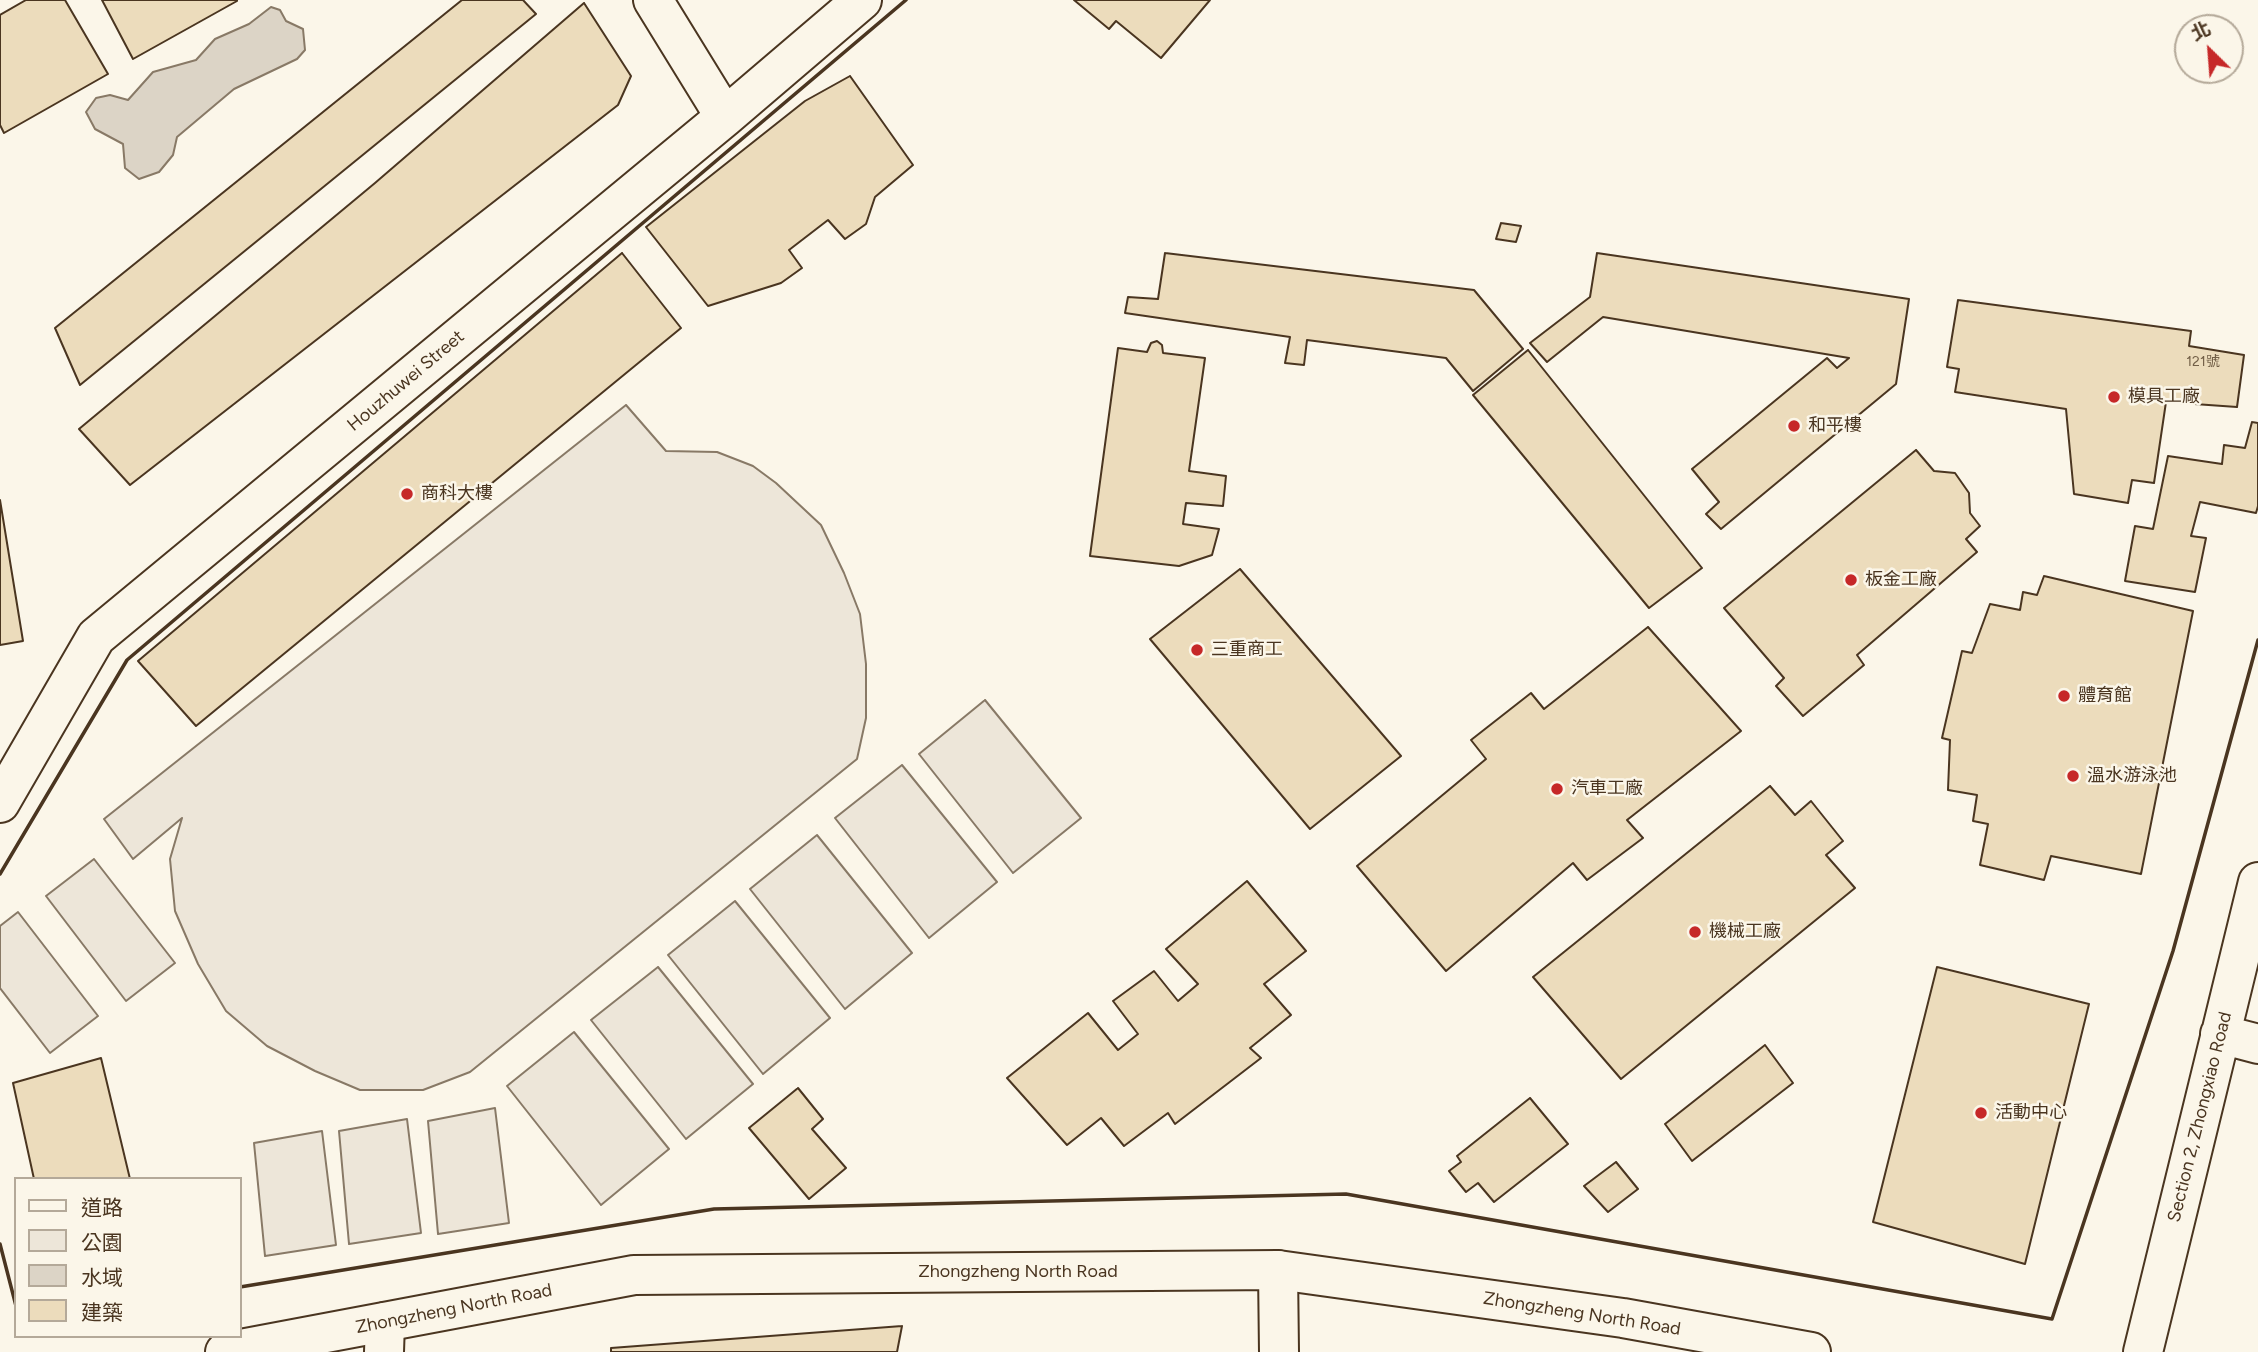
<!DOCTYPE html>
<html>
<head>
<meta charset="utf-8">
<style>
  body { margin:0 }
  #map { position:relative; width:2258px; height:1352px; overflow:hidden; background:#fbf6e9; font-family:Figtree,"Noto Sans TC",sans-serif }
  canvas { display:block }
  .legend { position:absolute; left:14px; top:1177px; width:228px; height:161px; box-sizing:border-box; background:#fbf6e9; border:2px solid #b4a999; margin:0; padding:9px 12px; list-style:none; font-size:21px; color:#4a3520 }
  .legend li { display:flex; align-items:center; gap:14px; height:35px }
  .legend b { width:35px; border:2px solid #b4a999 }
  .north { position:absolute; left:2174px; top:14px; width:70px; height:70px; box-sizing:border-box; background:#fbf6e9; border:2px solid #b4a999; border-radius:50%; rotate:335deg; font-size:19px; font-weight:700; line-height:28px; text-align:center; color:#4a3520 }
  .north::after { content:''; display:block; margin:auto; width:24px; height:32px; background:#c62828; clip-path:polygon(50% 0,100% 100%,50% 72%,0 100%) }
</style>
</head>
<body>
<div id="map">
<canvas width="2258" height="1352"></canvas>
<ul class="legend">
<li><b style="height:9px;background:#fbf6e9"></b>道路</li>
<li><b style="height:19px;background:#ede6d9"></b>公園</li>
<li><b style="height:19px;background:#dcd4c6"></b>水域</li>
<li><b style="height:19px;background:#ecdcbc"></b>建築</li>
</ul>
<div class="north">北</div>
</div>
<script>
const ctx = document.querySelector('canvas').getContext('2d');
ctx.lineJoin = 'round';
function paint(path, color) { ctx.fillStyle = color; ctx.fill(path, 'evenodd'); }
const poly = rows => new Path2D(rows.map(r => 'M' + r).join(''));
function strokePath(path, color, width, dash) { ctx.strokeStyle = color; ctx.lineWidth = width; ctx.lineCap = dash ? 'butt' : 'round'; ctx.setLineDash(dash || []); ctx.stroke(path); }
function label(font, color, halo, rows, align = 'center') {
  ctx.font = font + ' Figtree,"Noto Sans TC",sans-serif'; ctx.lineWidth = 5; ctx.setLineDash([]); ctx.textBaseline = 'middle'; ctx.strokeStyle = halo; ctx.fillStyle = color; for (const [text, x, y, turn = 0] of rows) {
    ctx.save(); ctx.translate(x, y); ctx.rotate((+turn || 0) * Math.PI / 180); ctx.textAlign = isNaN(turn) ? turn : align; if (halo) ctx.strokeText(text, 0, 0); ctx.fillText(text, 0, 0); ctx.restore();
  }
}
const green = poly([
  [626,405,666,451,717,452,753,466,776,483,821,525,844,573,860,614,866,664,866,718,857,759,470,1072,423,1090,360,1090,315,1071,267,1046,226,1011,198,964,175,911,170,859,182,818,133,859,104,819,626,405],
  [985,700,1081,818,1013,873,919,754,985,700],
  [902,765,997,882,929,938,835,818,902,765],
  [817,835,912,953,845,1009,750,889,817,835],
  [94,859,175,963,126,1001,46,896,94,859],
  [735,901,830,1018,763,1074,668,955,735,901],
  [18,912,98,1016,50,1053,0,988,0,926,18,912],
  [658,967,753,1084,686,1139,591,1020,658,967],
  [574,1032,669,1149,601,1205,507,1086,574,1032],
  [495,1108,509,1223,438,1234,428,1121,495,1108],
  [407,1119,421,1233,349,1244,339,1131,407,1119],
  [322,1131,336,1245,265,1256,254,1143,322,1131]
]);
const water = poly([
  [271,7,280,10,286,21,303,29,305,50,297,59,234,89,177,137,173,155,159,172,139,179,125,168,123,144,95,129,86,112,96,98,110,95,128,100,153,72,196,60,215,39,249,24,271,7]
]);
const building = poly([
  [26,0,65,0,108,74,4,133,0,125,0,15,26,0],
  [102,0,237,0,237,1,133,59,102,0],
  [462,0,523,0,536,14,80,385,55,328,462,0],
  [1074,0,1210,0,1161,58,1116,21,1109,29,1074,0],
  [584,3,631,76,618,105,130,485,79,429,375,183,584,3],
  [850,76,913,165,875,197,866,224,845,239,828,220,789,250,802,268,781,283,708,306,646,227,805,101,850,76],
  [1501,223,1521,226,1516,242,1496,239,1501,223],
  [622,253,681,328,196,726,138,661,622,253],
  [1165,253,1474,290,1523,349,1473,391,1446,358,1307,340,1304,365,1285,363,1290,337,1125,313,1128,297,1158,299,1165,253],
  [1597,253,1909,299,1896,384,1721,529,1706,514,1719,502,1692,469,1827,358,1837,368,1849,358,1603,317,1547,362,1530,343,1590,297,1597,253],
  [1958,300,2191,331,2189,346,2244,355,2237,407,2166,402,2154,483,2132,480,2128,503,2074,494,2066,409,1955,392,1959,369,1947,367,1958,300],
  [1157,341,1162,345,1163,353,1205,358,1189,471,1226,476,1223,506,1186,503,1183,524,1219,529,1212,555,1179,566,1090,556,1118,348,1147,352,1151,343,1157,341],
  [1528,350,1702,568,1649,608,1473,395,1528,350],
  [2252,422,2258,423,2258,506,2256,513,2200,502,2191,536,2206,538,2195,592,2125,581,2135,526,2153,529,2168,456,2222,464,2224,445,2245,448,2252,422],
  [1916,450,1934,471,1955,473,1969,493,1970,513,1980,526,1966,539,1977,552,1857,655,1864,665,1803,716,1776,686,1784,678,1724,608,1916,450],
  [0,500,23,641,0,645,0,500],
  [1240,569,1401,756,1310,829,1150,639,1240,569],
  [2044,576,2193,611,2141,874,2051,856,2044,880,1980,865,1988,824,1973,821,1977,795,1948,790,1950,740,1942,738,1962,651,1972,653,1990,604,2020,610,2023,592,2037,595,2044,576],
  [1648,627,1741,731,1627,820,1643,838,1587,880,1573,863,1446,971,1357,866,1486,759,1471,740,1531,693,1544,709,1648,627],
  [1770,786,1795,815,1811,801,1843,841,1826,855,1855,888,1621,1079,1533,977,1770,786],
  [1247,881,1306,951,1264,984,1291,1015,1250,1048,1261,1058,1175,1124,1168,1113,1124,1146,1101,1118,1067,1145,1007,1078,1088,1013,1118,1050,1138,1034,1113,1001,1154,971,1178,1001,1198,984,1166,949,1247,881],
  [1937,967,2089,1004,2025,1264,1873,1222,1937,967],
  [1765,1045,1793,1083,1692,1161,1665,1124,1765,1045],
  [101,1058,130,1179,34,1179,13,1083,101,1058],
  [798,1088,823,1119,812,1129,846,1168,809,1199,749,1128,798,1088],
  [1530,1098,1568,1144,1494,1202,1478,1183,1466,1192,1449,1171,1461,1162,1457,1156,1530,1098],
  [1616,1162,1638,1189,1608,1212,1584,1186,1616,1162],
  [902,1326,897,1352,611,1352,611,1348,902,1326]
]);
const minor = poly([
  [653,0,725,117],
  [0,803,96,637,725,117,862,0],
  [2220,1034,2258,1044],
  [1278,1270,1279,1352],
  [384,1352,385,1322],
  [2143,1352,2258,882]
]);
const major = poly([
  [225,1352,634,1275,1278,1270,1623,1318,1811,1352]
]);
const wall = poly([
  [0,874,127,660,906,0],
  [0,1244,16,1306],
  [240,1287,714,1209,1346,1194,2052,1319,2173,951,2258,640]
]);
const markers = [
  [2114,397,7,"#c62828"],
  [1794,426,7,"#c62828"],
  [407,494,7,"#c62828"],
  [1851,580,7,"#c62828"],
  [1197,650,7,"#c62828"],
  [2064,696,7,"#c62828"],
  [2073,776,7,"#c62828"],
  [1557,789,7,"#c62828"],
  [1695,932,7,"#c62828"],
  [1981,1113,7,"#c62828"]
];
const numberNames = [
  ["121號",2203,362]
];
const streetNames = [
  ["Houzhuwei Street",406,381,-40],
  ["Section 2, Zhongxiao Road",2200,1117,-76],
  ["Zhongzheng North Road",1018,1272],
  ["Zhongzheng North Road",454,1309,-11],
  ["Zhongzheng North Road",1582,1314,9]
];
const poiNames = [
  ["模具工廠",2128,397],
  ["和平樓",1808,426],
  ["商科大樓",421,494],
  ["板金工廠",1865,580],
  ["三重商工",1211,650],
  ["體育館",2078,696],
  ["溫水游泳池",2087,776],
  ["汽車工廠",1571,789],
  ["機械工廠",1709,932],
  ["活動中心",1995,1113]
];
paint(green, '#ede6d9');
strokePath(green, '#887966', 2);
paint(water, '#dcd4c6');
strokePath(water, '#887966', 2);
paint(building, '#ecdcbc');
strokePath(building, '#4a3520', 2);
strokePath(minor, '#4a3520', 42);
strokePath(major, '#4a3520', 42);
strokePath(minor, '#fbf6e9', 38);
strokePath(major, '#fbf6e9', 38);
strokePath(wall, '#4a3520', 3.5);
for (const [x, y, r, color] of markers) { const dot = new Path2D(); dot.arc(x, y, r, 0, 2 * Math.PI); ctx.fillStyle = color; ctx.fill(dot); strokePath(dot, '#fbf6e9', 2.5); }
label('14px', '#725f47', null, numberNames);
label('18px', '#4a3520', '#fbf6e9', streetNames);
label('18px', '#4a3520', '#fbf6e9', poiNames, 'left');
</script>
</body>
</html>
